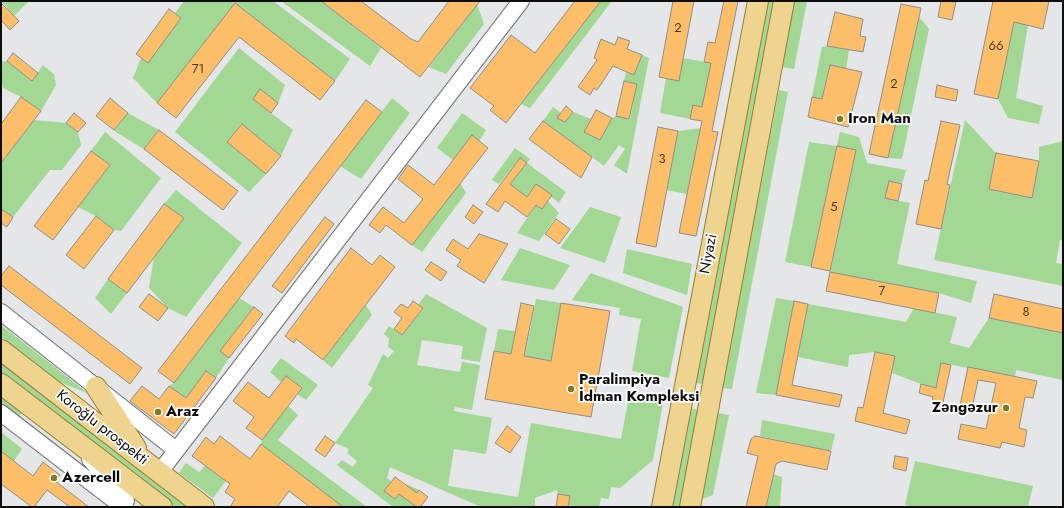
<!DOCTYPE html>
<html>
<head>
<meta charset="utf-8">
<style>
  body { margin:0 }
  #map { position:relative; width:1064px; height:508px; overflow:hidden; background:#e4e6e7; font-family:Jost,sans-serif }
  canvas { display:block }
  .frame { position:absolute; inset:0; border:2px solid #0d0d0d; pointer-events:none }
</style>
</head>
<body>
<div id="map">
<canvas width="1064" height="508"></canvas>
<div class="frame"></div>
</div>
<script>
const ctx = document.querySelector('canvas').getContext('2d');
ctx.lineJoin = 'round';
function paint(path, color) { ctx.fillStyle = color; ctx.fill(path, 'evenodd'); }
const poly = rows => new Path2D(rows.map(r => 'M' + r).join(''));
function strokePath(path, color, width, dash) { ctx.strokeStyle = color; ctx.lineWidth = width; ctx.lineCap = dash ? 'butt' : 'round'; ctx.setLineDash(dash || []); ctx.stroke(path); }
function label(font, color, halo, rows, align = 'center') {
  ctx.font = font + ' Jost,sans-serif'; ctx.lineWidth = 3.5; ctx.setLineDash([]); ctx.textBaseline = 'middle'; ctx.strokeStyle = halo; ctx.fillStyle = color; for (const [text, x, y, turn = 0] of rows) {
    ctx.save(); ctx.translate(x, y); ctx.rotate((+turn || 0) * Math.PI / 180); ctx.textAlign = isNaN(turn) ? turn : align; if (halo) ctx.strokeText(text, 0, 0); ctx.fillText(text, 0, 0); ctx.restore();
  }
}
const green = poly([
  [1,1,29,1,14,16],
  [184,1,231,1,235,3,237,1,273,1,350,59,335,81,235,3,157,103,133,78,141,58,148,63,181,18,175,13],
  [281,1,321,1,381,48,370,66],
  [601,1,612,1,530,108,521,104],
  [765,1,775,1,703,384,693,382],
  [794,1,807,1,794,69,782,67],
  [1018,1,1028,25,1016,98,1043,106,1039,124,1008,118,998,99],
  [477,4,484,24,446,74,429,67],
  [919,17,929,29,902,159,888,158],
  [827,46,849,50,846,69,830,65,824,88,839,103,812,97,822,47],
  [239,48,285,85,278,103,261,90,253,99,293,130,281,156,242,124,227,142,266,174,249,192,175,132],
  [642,55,649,58,627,174,614,165,625,149,619,145,604,166,543,121,553,107,568,118,573,112,591,119,584,132,600,140,612,118,616,116,630,119,637,84,624,81,626,72,633,75],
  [683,58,711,63,702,107,693,105,690,119,660,113,666,78],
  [7,61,32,81,43,65,54,74,56,85,41,111,21,97,3,88,1,80,1,62],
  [779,90,788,92,732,389,722,388],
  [392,98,410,113,361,179,340,166],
  [128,113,159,130,144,149,114,131],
  [462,113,486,130,479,141,472,135,453,160,437,148],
  [34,120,66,123,78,132,81,145,62,170,50,170,13,217,1,209,1,163],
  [965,120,996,153,989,189,1032,198,1039,161,1039,147,1063,141,1063,241,1060,240,1056,263,1063,264,1063,286,934,260],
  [701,128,687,194,666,190,678,131],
  [105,132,161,178,121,231,114,230,96,216,78,207,110,165,91,151],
  [840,132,859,137,867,163,906,170,902,184,889,181,885,198,910,203,897,264,977,281,971,303,939,293,830,272,856,150,837,146,811,267,785,262,809,142,837,146],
  [515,148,530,159,527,163,566,192,559,203,536,184,527,197,521,193,517,199,506,190,527,163,520,158,499,184,492,180],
  [460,183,466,193,422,252,412,245],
  [176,190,242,243,186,317,168,308,149,288,154,256,183,218,164,204],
  [548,201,559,213,539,241,517,233,536,205,542,209],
  [590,207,621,217,605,263,560,248],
  [520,248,570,265,554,290,501,280],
  [627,249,692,264,687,295,623,273],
  [591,273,683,307,669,378,632,371,641,319,619,315,620,308,572,300],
  [108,279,127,293,111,314,95,298],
  [426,294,487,328,480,362,461,359,463,346,422,340,417,365,460,372,462,362,480,365,472,410,455,407,454,411,492,418,486,454,454,449,448,486,518,497,531,423,621,439,630,391,664,397,653,460,620,488,611,487,609,499,601,498,599,507,580,507,568,505,570,496,558,494,557,490,535,498,535,507,481,507,390,467,387,478,391,481,384,491,395,499,406,484,419,490,410,502,417,507,393,507,337,465,342,460,353,467,357,461,347,453,349,449,335,443,373,388,368,385,383,354,388,358,394,351,388,347,389,339,384,334,389,326,402,335,423,309,418,305],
  [239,298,254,307,220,351,229,358,216,378,206,371,186,398,169,386,174,383],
  [776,298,794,301,776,395,756,393],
  [536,299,561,303,551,361,494,351,498,329,515,331,513,343,527,346],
  [808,304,906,322,914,308,957,317,950,343,969,348,989,318,1063,333,1063,380,1016,370,1015,377,942,363,936,388,921,384,892,373,895,356,875,352,849,355,848,367,798,357],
  [366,305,372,315,332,368,323,360],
  [1,325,89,394,60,382,1,337],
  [281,358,318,385,306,400,297,394,301,388,286,376,281,382,270,372],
  [1,363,191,507,176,507,1,373],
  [1,395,22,411,19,418,1,404],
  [288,406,298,415,278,440,367,507,343,507,261,444,262,440],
  [690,408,698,410,680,507,671,507],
  [716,413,729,415,713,495,699,500],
  [762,420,835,434,831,451,760,436],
  [1,432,22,449,14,461,1,451],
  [915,461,1033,486,1028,507,916,507,905,505],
  [186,463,199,472,205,466,226,481,213,498,179,473],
  [773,474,782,477,780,507,766,507]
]);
const building = poly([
  [321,1,361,1,411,39,418,42,449,1,480,1,420,77,321,1],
  [575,1,601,1,506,123,490,110,494,106,470,88,511,35,535,53,575,1],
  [673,1,694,1,679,81,659,77,673,1],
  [724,1,738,1,712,131,718,132,696,236,679,233,702,121,690,119,693,105,702,107,711,63,704,62,708,42,715,43,724,1],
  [941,1,956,2,952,20,938,17,941,1],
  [993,1,1049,1,1043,29,1014,22,998,99,974,94,993,1],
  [1,3,19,21,10,30,1,20,1,3],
  [235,3,335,81,320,100,239,37,176,118,157,103,235,3],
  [901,4,921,8,888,158,869,154,901,4],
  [169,9,181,18,148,63,136,54,169,9],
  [835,12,863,19,860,36,866,37,863,52,827,46,835,12],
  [618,37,630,41,627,49,642,55,634,75,613,66,597,90,594,88,590,95,578,87,597,60,594,58,601,39,615,45,618,37],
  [13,53,38,73,32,81,7,61,13,53],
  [830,65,862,72,848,127,808,117,812,97,822,99,830,65],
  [624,81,637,84,629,119,616,116,624,81],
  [937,85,958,90,956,101,935,97,937,85],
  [260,89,278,103,271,113,253,99,260,89],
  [21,97,41,111,1,163,1,124,21,97],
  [110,98,128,113,114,130,96,116,110,98],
  [366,100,382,112,174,383,158,371,366,100],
  [566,106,573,112,565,122,557,118,566,106],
  [596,110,612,118,600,140,584,132,596,110],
  [74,113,86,123,78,132,66,123,74,113],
  [543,121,592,157,581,178,529,139,543,121],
  [941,121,960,125,947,184,950,185,941,229,916,224,925,180,928,181,941,121],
  [242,124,281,156,266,174,227,142,242,124],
  [658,127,678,131,656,247,636,243,658,127],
  [159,130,238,191,223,210,144,149,159,130],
  [472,135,488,148,412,245,386,225,380,233,369,225,383,207,404,223,423,199,398,179,408,165,434,185,472,135],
  [837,146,856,150,830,271,811,267,837,146],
  [91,151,110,165,53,240,34,226,91,151],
  [996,153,1039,161,1032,198,989,189,996,153],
  [520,158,527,163,510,184,527,197,536,184,552,195,542,209,536,205,527,217,505,201,498,212,486,204,520,158],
  [889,181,902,184,898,201,885,198,889,181],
  [164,204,184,218,127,293,108,279,164,204],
  [473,205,483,212,474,224,465,217,473,205],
  [1,209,13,217,7,227,1,223,1,209],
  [96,216,114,230,84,269,66,255,96,216],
  [325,217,334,224,282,293,272,286,325,217],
  [556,219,570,229,559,244,545,234,556,219],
  [479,234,508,244,484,283,457,266,461,260,446,250,453,239,468,249,479,234],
  [351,248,372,265,380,255,395,267,323,360,296,339,294,343,285,336,351,248],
  [431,262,447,272,441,281,425,270,431,262],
  [9,266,142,368,130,384,1,285,1,276,9,266],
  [830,272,939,293,935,313,826,291,830,272],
  [149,294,168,308,158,321,139,307,149,294],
  [994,294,1063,309,1063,333,989,318,994,294],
  [413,301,423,308,402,335,394,329,402,318,394,312,401,304,408,308,413,301],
  [794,301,808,304,792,385,842,395,839,407,776,395,794,301],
  [521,303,534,306,524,356,551,361,561,303,610,311,591,417,485,399,494,351,511,354,521,303],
  [254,307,263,314,229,358,220,351,254,307],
  [875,352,895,356,883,413,910,420,906,434,855,421,858,407,863,408,875,352],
  [941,363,951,365,942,407,932,405,933,397,919,393,921,384,936,388,941,363],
  [968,367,1037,381,1033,398,1025,397,1019,428,1027,430,1024,447,1002,442,1000,448,958,439,961,424,986,429,996,383,978,380,971,413,959,410,968,367],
  [206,371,216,378,174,434,130,401,142,386,159,399,169,386,186,398,206,371],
  [286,376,302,388,262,440,246,428,254,417,233,401,248,382,269,398,286,376],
  [507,426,521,437,510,453,495,443,507,426],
  [220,436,250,459,261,444,343,507,310,507,289,491,277,507,230,507,235,499,225,492,230,484,192,456,206,437,214,444,220,436],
  [325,436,335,443,325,457,315,450,325,436],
  [755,436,831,451,827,470,782,461,776,464,766,507,746,507,758,456,747,453,751,439,755,436],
  [1,451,33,476,43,462,60,475,55,481,89,507,70,507,47,490,34,507,32,507,1,484,1,451],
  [895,456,908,458,906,471,893,468,895,456],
  [395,477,417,493,419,490,428,497,420,507,417,507,399,494,395,499,384,491,395,477],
  [558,494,570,496,568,507,556,507,558,494]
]);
const minor = poly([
  [1,312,176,450],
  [1,413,123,507],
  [90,459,126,501],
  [159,473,521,1]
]);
const major = poly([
  [1,350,204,507],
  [1,384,162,507],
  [96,387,136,448],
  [662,507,758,1],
  [690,507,784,1]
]);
const markers = [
  [840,119,4,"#85791e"],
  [571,389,4,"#85791e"],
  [1006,408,4,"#85791e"],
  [158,412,4,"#85791e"],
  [54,478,4,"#85791e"]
];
const numberNames = [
  ["2",678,29],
  ["66",996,47],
  ["71",198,70],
  ["2",894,85],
  ["3",662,160],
  ["5",834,208],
  ["7",882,292],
  ["8",1026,313]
];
const poiNames = [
  ["Iron Man",848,119],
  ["Paralimpiya",579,380],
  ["İdman Kompleksi",579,397],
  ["Zəngəzur",998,408,"right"],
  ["Araz",166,412],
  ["Azercell",62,478]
];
const streetNames = [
  ["Niyazi",709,254,-79],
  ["Koroğlu prospekti",102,428,38]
];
paint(green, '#a2d794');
paint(building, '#fdbe6a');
strokePath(building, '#8e8d8b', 1);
strokePath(minor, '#6e7071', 18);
strokePath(major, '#987c2f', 22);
strokePath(minor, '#fff', 16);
strokePath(major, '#eed48e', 20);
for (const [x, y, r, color] of markers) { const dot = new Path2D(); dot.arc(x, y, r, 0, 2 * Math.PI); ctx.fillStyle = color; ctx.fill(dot); strokePath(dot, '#fff', 1.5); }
label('13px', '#493924', null, numberNames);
label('bold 15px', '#0d0d0d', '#fff', poiNames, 'left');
label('15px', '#0d0d0d', '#fff', streetNames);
</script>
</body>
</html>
